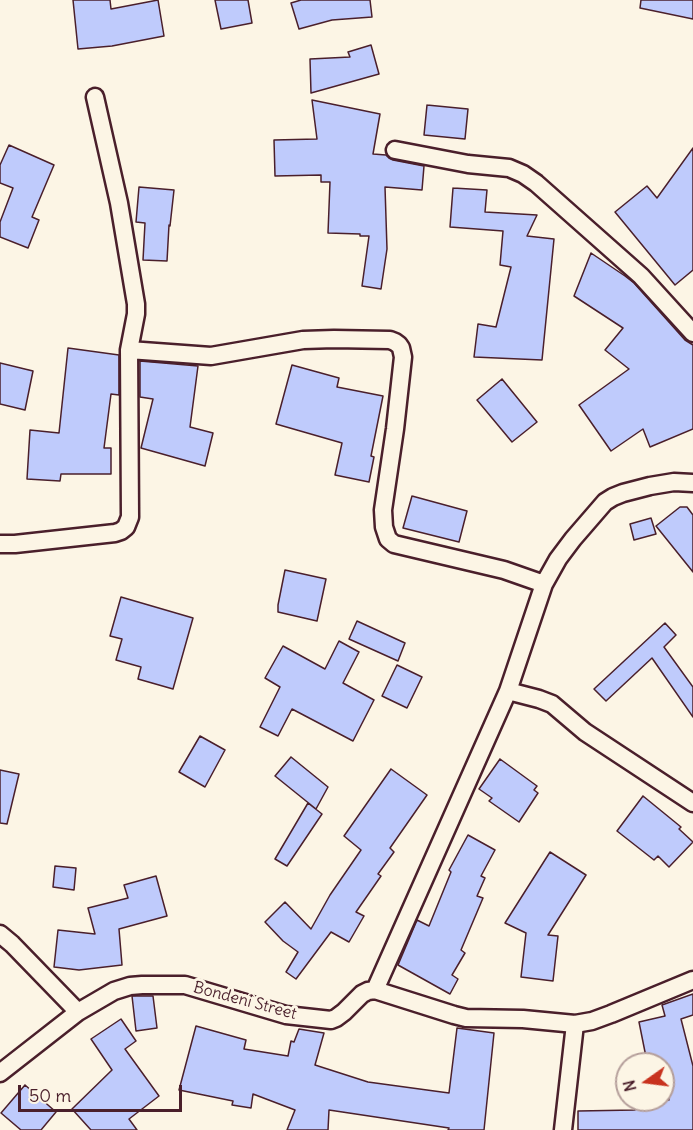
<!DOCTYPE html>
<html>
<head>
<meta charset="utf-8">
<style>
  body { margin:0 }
  #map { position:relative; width:693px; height:1130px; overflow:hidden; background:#fcf5e5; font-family:Delius,sans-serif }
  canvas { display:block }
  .north { position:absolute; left:615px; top:1052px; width:60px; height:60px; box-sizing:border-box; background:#fcf5e5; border:2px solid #b59f9b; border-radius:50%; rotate:256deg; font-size:16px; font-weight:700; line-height:24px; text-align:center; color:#4a1f2b }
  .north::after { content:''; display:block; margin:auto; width:21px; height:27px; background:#c8321e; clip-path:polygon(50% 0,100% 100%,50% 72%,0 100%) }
  .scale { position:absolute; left:18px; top:1085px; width:164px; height:27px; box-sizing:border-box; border:3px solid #4a1f2b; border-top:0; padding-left:8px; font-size:18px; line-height:21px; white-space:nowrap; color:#4a1f2b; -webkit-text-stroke:4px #fcf5e5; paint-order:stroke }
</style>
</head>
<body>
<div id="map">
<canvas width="693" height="1130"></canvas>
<div class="north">N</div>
<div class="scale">50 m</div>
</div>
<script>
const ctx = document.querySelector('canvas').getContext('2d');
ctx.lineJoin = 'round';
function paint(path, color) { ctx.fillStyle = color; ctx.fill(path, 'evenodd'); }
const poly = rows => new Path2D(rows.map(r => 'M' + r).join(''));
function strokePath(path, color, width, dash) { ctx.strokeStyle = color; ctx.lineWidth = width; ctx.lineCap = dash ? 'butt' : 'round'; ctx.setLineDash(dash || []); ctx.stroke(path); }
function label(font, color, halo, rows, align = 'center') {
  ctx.font = font + ' Delius,sans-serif'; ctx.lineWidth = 6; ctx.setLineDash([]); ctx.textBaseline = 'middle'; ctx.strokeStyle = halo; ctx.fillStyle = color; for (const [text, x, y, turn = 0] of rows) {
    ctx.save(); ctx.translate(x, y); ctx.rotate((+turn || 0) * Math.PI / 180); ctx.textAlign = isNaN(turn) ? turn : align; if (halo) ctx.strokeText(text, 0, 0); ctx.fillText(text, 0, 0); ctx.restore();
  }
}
const building = poly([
  [73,0,110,0,111,9,158,0,164,36,112,46,78,49,73,0],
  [215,0,248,0,252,23,221,29,215,0],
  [301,0,370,0,372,17,332,20,299,29,291,3,301,0],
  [641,0,693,0,693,19,640,8,641,0],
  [371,45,379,74,311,93,310,59,350,57,348,52,371,45],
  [312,100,380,114,373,154,386,155,389,158,393,160,424,166,422,190,385,187,387,249,381,289,362,286,369,236,360,236,360,234,328,233,330,182,321,182,321,175,275,176,274,140,317,139,312,100],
  [427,105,468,109,465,139,424,135,427,105],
  [9,145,54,165,32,217,39,220,28,248,0,237,0,222,13,188,0,183,0,165,9,145],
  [693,148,693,270,675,285,615,212,647,186,657,198,693,148],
  [139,187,174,190,170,226,169,225,167,261,143,260,145,223,136,222,139,187],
  [453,188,487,190,485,212,537,215,527,236,554,239,542,360,474,357,478,324,496,327,511,267,500,265,503,231,450,227,453,188],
  [591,253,625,276,634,283,685,340,693,345,693,429,650,447,643,429,611,451,579,405,629,369,605,350,623,328,574,296,591,253],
  [68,348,119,355,119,395,111,394,104,448,111,448,111,474,61,474,60,481,27,479,30,430,59,433,68,348],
  [140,361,198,366,190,427,213,433,205,466,141,448,153,399,140,397,140,361],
  [0,363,33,371,25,410,0,404,0,363],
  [292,365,339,378,337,387,383,396,371,456,374,457,369,482,335,475,342,443,276,424,292,365],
  [502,379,537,422,512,442,477,400,502,379],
  [412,496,467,511,459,542,403,528,412,496],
  [680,507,687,507,693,515,693,572,656,526,680,507],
  [651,518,656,534,634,540,630,524,651,518],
  [285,570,326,579,317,621,278,612,278,605,285,570],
  [121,597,193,618,173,689,138,679,141,667,116,660,122,639,110,636,121,597],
  [357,621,405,643,398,661,349,639,357,621],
  [665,623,676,635,664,647,693,687,693,717,652,658,606,701,594,689,665,623],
  [339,641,359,652,343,683,374,700,353,741,292,709,278,736,260,727,280,687,265,678,283,646,325,669,339,641],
  [397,665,422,677,407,708,382,696,397,665],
  [200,736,225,750,205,787,179,772,200,736],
  [291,757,328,787,316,809,275,776,291,757],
  [500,759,537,786,534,790,538,793,519,822,489,801,492,798,479,789,500,759],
  [391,769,427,795,390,848,394,852,378,874,381,876,356,912,364,916,349,942,331,932,296,979,286,972,298,952,283,941,265,922,285,902,311,929,330,895,361,850,344,836,391,769],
  [0,770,19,774,7,824,0,823,0,770],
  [643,796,681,827,679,829,693,842,669,867,658,856,654,860,617,831,643,796],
  [308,803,322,814,287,866,275,859,308,803],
  [468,835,495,850,481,876,485,878,477,896,483,898,461,950,465,953,452,975,458,979,450,994,398,965,417,920,429,926,451,872,449,870,468,835],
  [550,852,586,875,548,935,558,936,553,981,521,977,526,933,505,923,550,852],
  [55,866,76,868,74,890,53,887,55,866],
  [156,876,167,916,119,929,122,965,79,970,54,967,58,930,95,934,88,908,128,898,124,885,156,876],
  [693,994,693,1015,681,1019,693,1066,693,1130,578,1130,578,1111,635,1110,633,1100,669,1100,663,1070,663,1064,662,1064,661,1059,647,1062,639,1022,665,1016,662,1005,693,994],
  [132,996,153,996,157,1028,136,1031,132,996],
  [121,1019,136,1041,125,1049,159,1096,129,1119,137,1130,91,1130,72,1109,112,1070,91,1039,121,1019],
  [196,1026,246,1040,244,1049,288,1056,291,1041,294,1042,299,1029,324,1033,315,1065,368,1082,449,1093,457,1028,494,1033,484,1130,448,1130,449,1128,329,1110,328,1130,287,1130,295,1110,253,1094,251,1108,232,1105,233,1101,179,1090,196,1026],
  [25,1085,56,1112,41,1130,21,1130,1,1113,25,1085]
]);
const minor = poly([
  [395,150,468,164,509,168,523,174,536,183,641,276,693,333],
  [129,350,211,356,303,340,334,339,390,340,395,342,399,345,401,348,403,357,395,429,383,510,384,527,388,539,394,544,504,570,544,584],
  [0,544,15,544,115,533,121,531,126,527,130,517,129,350,136,314,136,304,119,203,95,97],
  [508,691,539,699,552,704,585,732,693,803],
  [0,934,12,944,78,1012],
  [375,990,508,691,544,584,558,559,573,539,605,502,613,497,623,493,650,486,674,482,693,483],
  [0,1073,78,1012,114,991,130,986,142,985,185,985,286,1015,331,1020,336,1018,344,1012,362,994,368,991,375,990,454,1015,466,1018,523,1019,575,1024,592,1021,611,1014,693,980],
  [563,1130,575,1024]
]);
const streetNames = [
  ["Bondeni Street",245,1001,15]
];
paint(building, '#bfcbfc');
strokePath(building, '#4a1f2b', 1.5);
strokePath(minor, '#4a1f2b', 21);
strokePath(minor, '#fcf5e5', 16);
label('16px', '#4a1f2b', '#fcf5e5', streetNames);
</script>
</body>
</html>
